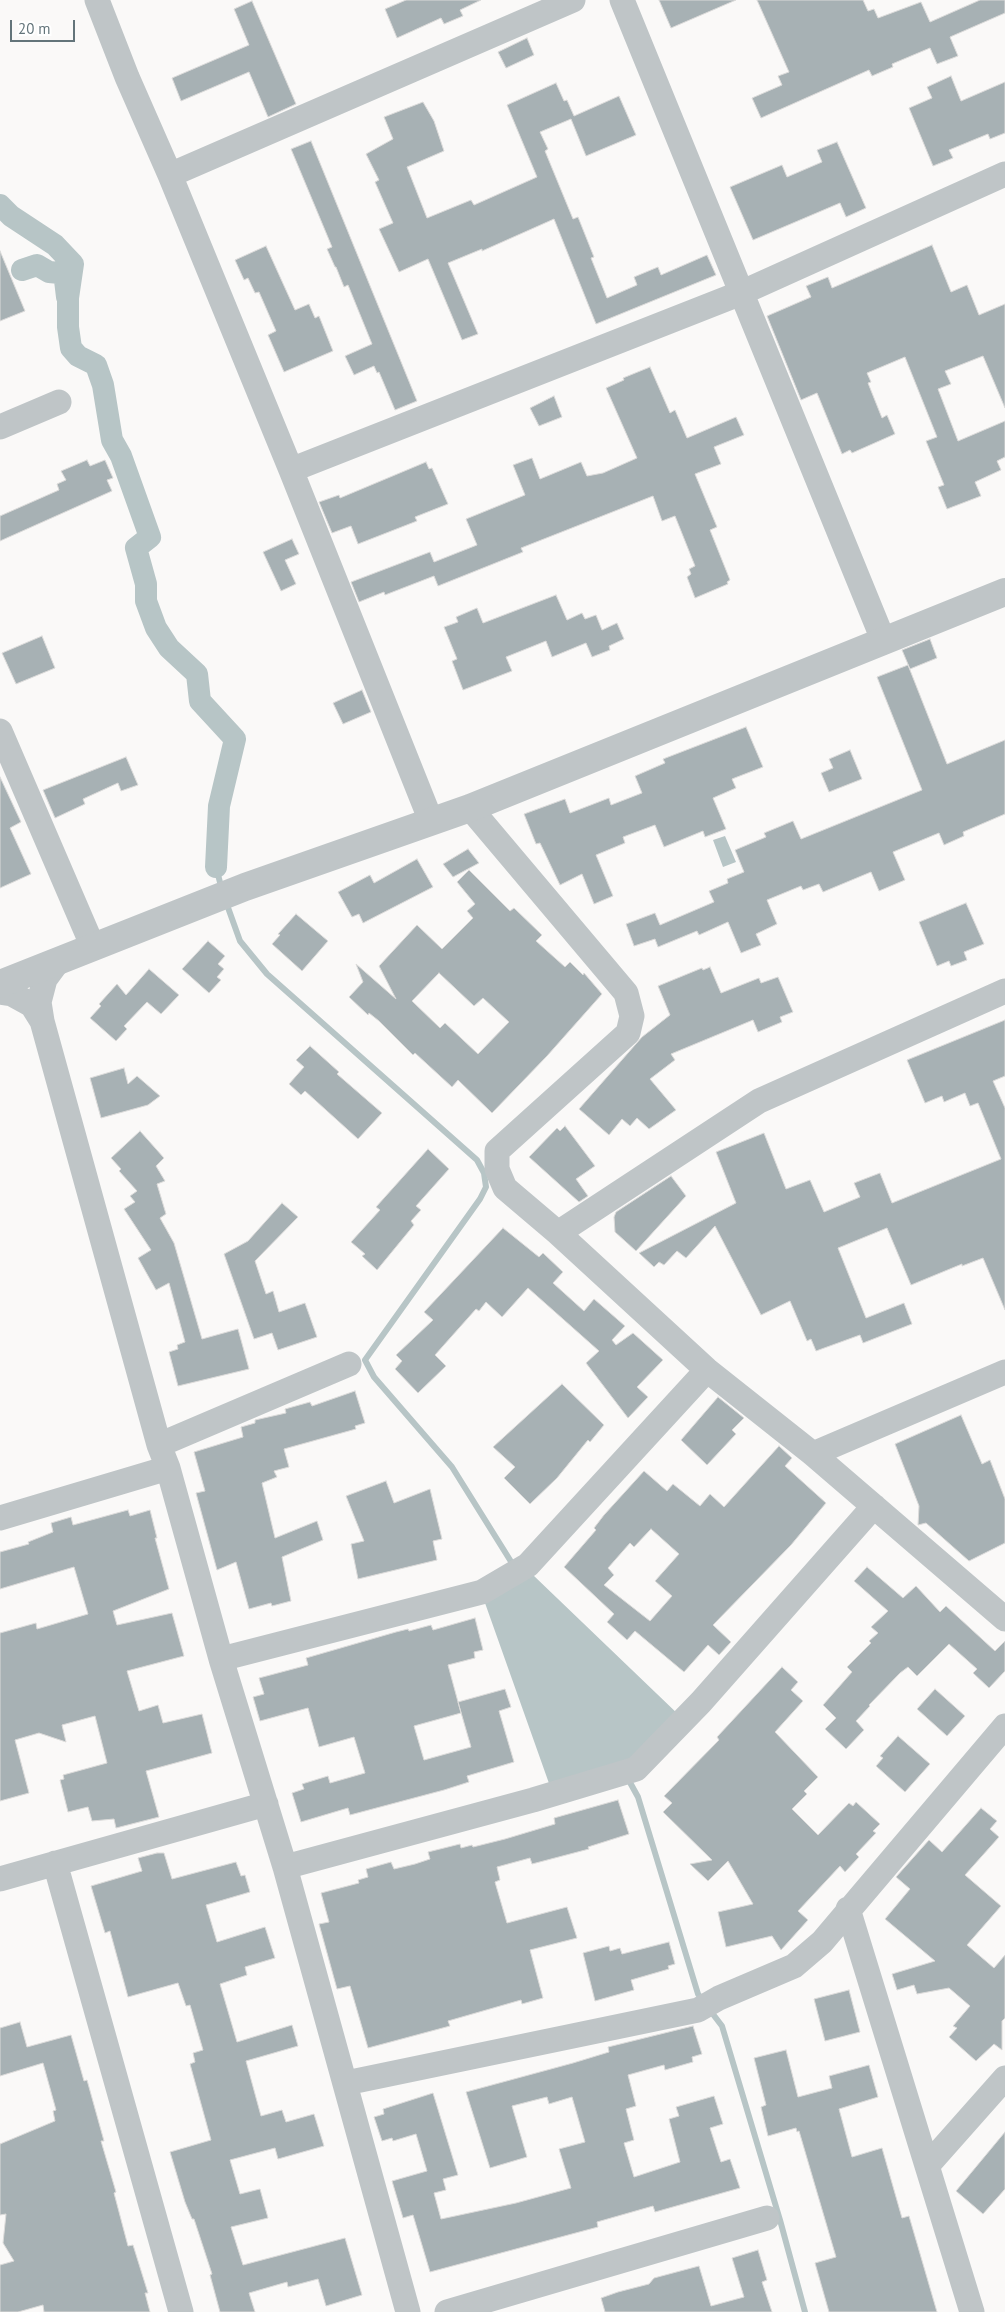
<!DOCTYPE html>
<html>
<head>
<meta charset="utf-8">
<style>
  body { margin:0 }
  #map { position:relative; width:1005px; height:2312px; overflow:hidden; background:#faf9f8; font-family:"PT Sans",sans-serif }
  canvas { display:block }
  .scale { position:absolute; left:10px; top:20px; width:65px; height:22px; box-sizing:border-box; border:2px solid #63747a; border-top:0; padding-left:6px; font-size:15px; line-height:18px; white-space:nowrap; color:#63747a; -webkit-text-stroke:4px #fff; paint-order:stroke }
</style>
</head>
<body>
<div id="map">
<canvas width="1005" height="2312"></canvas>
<div class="scale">20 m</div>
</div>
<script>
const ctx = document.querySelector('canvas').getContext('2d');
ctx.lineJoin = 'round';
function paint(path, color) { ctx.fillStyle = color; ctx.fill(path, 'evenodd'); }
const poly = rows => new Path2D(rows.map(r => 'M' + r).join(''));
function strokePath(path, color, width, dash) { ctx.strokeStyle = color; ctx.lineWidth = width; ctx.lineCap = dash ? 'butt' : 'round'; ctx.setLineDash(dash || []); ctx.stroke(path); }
const water = poly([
  [725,836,736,862,723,867,713,840],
  [533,1575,681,1717,634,1764,551,1789,485,1603]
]);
const stream = poly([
  [216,867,222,890],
  [226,902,240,941,267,974,477,1160,484,1173,486,1187,480,1199,365,1360,374,1377,452,1467,515,1568],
  [627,1777,638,1797,698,1994,703,2001],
  [709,2009,722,2026,780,2220,805,2312]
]);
const canal = poly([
  [0,205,11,216,55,245,73,264,68,298,68,327,71,348,78,356,96,365,103,385,112,440,121,456,150,537,136,548,146,584,146,601,156,628,169,648,197,674,200,701,235,739,219,806,216,867],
  [22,270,37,265,49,272,60,273,65,280,67,297]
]);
const building = poly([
  [406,0,481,0,460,10,463,16,444,24,441,18,397,38,385,9,406,0],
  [659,0,736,0,671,28,659,0],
  [757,0,863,0,868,11,874,9,878,18,921,2,930,22,980,0,1005,0,1005,13,950,37,958,56,937,64,930,48,892,64,893,67,872,76,869,70,761,118,752,98,782,85,778,76,789,72,757,0],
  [252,1,296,104,268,117,249,72,181,101,172,78,249,45,234,9,252,1],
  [527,38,534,55,506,68,498,52,527,38],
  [951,76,961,101,1005,82,1005,133,990,139,988,134,949,150,953,158,933,166,909,108,932,98,927,87,951,76],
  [556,83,564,101,567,100,574,116,619,96,636,135,586,156,571,119,540,132,548,149,545,151,573,219,578,217,594,257,591,258,607,298,637,285,634,277,658,267,661,275,707,255,716,275,596,324,554,219,482,251,482,249,448,263,478,334,462,340,428,259,399,272,379,229,393,223,375,182,379,180,366,154,393,139,384,117,423,102,434,121,444,151,407,167,427,218,471,200,474,205,537,177,507,105,556,83],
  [311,141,417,401,395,410,379,372,377,373,374,366,354,375,345,356,372,344,348,285,344,287,336,267,335,267,327,249,332,247,291,149,311,141],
  [837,142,866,208,846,217,840,203,753,240,730,187,782,165,787,177,822,162,817,150,837,142],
  [932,245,951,292,967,285,979,315,1005,304,1005,408,983,356,945,371,951,384,938,389,958,441,1005,421,1005,457,997,461,1001,470,975,482,981,496,947,509,938,487,944,485,926,441,937,437,905,357,867,373,871,382,868,383,882,418,887,415,895,434,852,453,850,450,842,454,817,393,801,400,767,316,811,297,806,286,828,277,832,288,932,245],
  [266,246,295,310,309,304,315,318,319,316,333,351,284,372,268,335,276,331,259,292,255,293,248,278,244,280,235,260,266,246],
  [0,251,25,311,0,321,0,251],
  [650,367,670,413,675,410,687,438,736,417,744,435,714,447,721,464,695,474,717,527,710,530,730,580,727,582,728,584,695,598,687,577,691,574,689,569,695,566,675,516,662,521,653,496,521,548,523,552,438,586,434,576,385,595,384,592,359,602,351,582,430,552,434,562,477,545,466,519,525,495,513,465,532,458,540,479,581,462,587,476,603,473,637,458,606,388,624,380,623,378,650,367],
  [554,396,562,417,539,426,530,408,554,396],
  [87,460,90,466,105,460,113,478,107,480,112,491,0,541,0,516,59,490,57,484,66,480,61,471,87,460],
  [426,462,429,469,432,468,448,504,415,517,417,521,358,544,351,526,332,533,319,502,339,495,340,498,426,462],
  [292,539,299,554,285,560,296,584,281,591,263,552,292,539],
  [556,595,567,620,582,613,585,619,596,615,602,630,617,623,624,639,609,646,610,650,592,657,586,643,552,657,546,641,506,657,512,671,463,690,452,661,457,659,444,627,458,622,456,617,477,608,483,623,556,595],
  [42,636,55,668,16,684,2,653,42,636],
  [930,639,937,658,910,669,902,650,930,639],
  [908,665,947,764,1005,740,1005,814,963,832,964,836,944,845,939,833,893,852,905,880,879,891,871,872,823,892,819,884,803,890,801,886,767,900,777,924,756,934,761,945,741,953,728,922,699,935,697,931,658,947,655,939,634,946,626,924,655,913,660,925,714,902,709,891,728,883,727,879,744,872,735,850,766,837,764,833,793,821,801,839,922,790,877,677,908,665],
  [362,690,371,712,343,724,333,703,362,690],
  [746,727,763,767,732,779,736,788,713,798,726,829,705,837,703,831,664,847,655,825,623,837,625,843,596,855,613,896,594,904,582,874,560,885,540,843,536,844,524,814,565,799,570,813,609,798,611,805,642,793,635,776,665,763,663,759,746,727],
  [850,750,862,779,829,792,821,773,833,768,829,759,850,750],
  [126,757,138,785,121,791,118,783,83,799,85,804,55,818,43,790,126,757],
  [0,777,21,822,10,828,31,874,0,888,0,777],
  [468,849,479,863,453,877,443,864,468,849],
  [417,859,433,887,363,923,359,914,352,917,338,892,370,875,374,883,417,859],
  [469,870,510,911,514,908,542,935,536,941,565,967,570,962,583,975,584,973,602,994,547,1056,492,1113,458,1080,452,1087,415,1053,413,1055,379,1021,369,1013,368,1015,349,997,363,982,356,964,396,999,379,966,417,925,442,949,473,918,467,911,475,904,457,882,469,870],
  [439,973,474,1006,483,998,509,1022,478,1054,445,1023,440,1028,412,1001,439,973],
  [966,903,984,944,964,952,967,960,951,966,949,961,937,966,919,922,966,903],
  [296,914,328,941,302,971,272,944,280,935,278,934,296,914],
  [208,941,225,956,218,964,224,969,217,977,221,980,209,993,182,969,208,941],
  [710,967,721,993,759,978,761,983,778,977,793,1012,780,1017,782,1022,758,1032,753,1020,671,1054,675,1060,650,1079,676,1110,649,1129,637,1118,630,1126,622,1119,609,1135,579,1109,642,1037,670,1015,658,986,702,968,703,970,710,967],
  [149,969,179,995,161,1014,147,1002,124,1026,127,1029,116,1041,90,1018,101,1006,99,1004,117,984,126,995,149,969],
  [1005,1020,1005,1076,993,1081,1005,1108,1005,1310,983,1258,962,1266,962,1264,911,1285,887,1228,838,1248,866,1318,904,1303,912,1324,863,1343,860,1335,816,1351,811,1339,807,1341,790,1301,761,1315,715,1226,686,1258,677,1251,664,1265,659,1262,654,1267,639,1253,736,1203,716,1152,764,1133,786,1189,810,1180,824,1212,860,1197,854,1183,880,1173,892,1203,1001,1159,978,1103,970,1106,965,1093,944,1102,942,1096,925,1103,907,1060,1005,1020],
  [310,1046,339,1072,337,1074,382,1113,358,1139,305,1091,301,1095,289,1084,304,1067,296,1060,310,1046],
  [124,1068,128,1084,137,1076,160,1096,148,1105,101,1118,90,1078,124,1068],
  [565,1126,595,1166,576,1179,588,1196,579,1202,529,1157,557,1128,560,1131,565,1126],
  [140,1131,164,1158,156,1166,165,1181,157,1184,166,1214,160,1218,174,1243,202,1339,238,1329,249,1369,178,1386,169,1352,178,1349,177,1345,185,1342,169,1283,156,1290,138,1258,151,1250,124,1209,135,1202,130,1196,137,1191,119,1171,121,1169,111,1158,140,1131],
  [428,1149,449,1169,416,1206,421,1210,411,1221,414,1225,377,1270,362,1256,365,1254,351,1242,380,1210,376,1207,428,1149],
  [671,1176,686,1196,636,1251,615,1232,614,1217,616,1212,671,1176],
  [282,1203,298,1217,255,1261,266,1294,273,1291,279,1312,305,1303,317,1337,278,1350,272,1333,254,1339,224,1254,248,1241,282,1203],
  [503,1228,539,1257,543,1253,563,1272,553,1283,584,1311,594,1299,625,1326,612,1340,616,1345,633,1333,663,1360,637,1387,648,1397,628,1418,586,1363,599,1351,528,1288,502,1317,486,1302,479,1311,476,1309,435,1355,446,1366,418,1393,395,1369,402,1361,396,1355,433,1320,424,1312,503,1228],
  [562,1384,604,1425,590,1442,588,1440,557,1478,530,1504,504,1478,515,1467,493,1447,562,1384],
  [355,1391,365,1423,355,1426,356,1429,284,1449,289,1467,274,1471,277,1477,262,1483,275,1538,317,1521,323,1540,282,1557,291,1601,272,1606,271,1603,249,1609,236,1562,217,1570,196,1493,205,1491,194,1452,243,1437,241,1427,255,1423,255,1420,286,1413,285,1409,310,1402,312,1406,355,1391],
  [718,1397,744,1418,732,1430,736,1434,707,1465,681,1440,718,1397],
  [961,1415,982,1464,990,1460,1005,1499,1005,1543,969,1561,926,1523,918,1525,919,1506,895,1444,961,1415],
  [779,1446,792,1458,785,1466,826,1503,791,1545,713,1625,731,1642,719,1655,708,1645,684,1672,635,1631,627,1640,616,1630,607,1622,614,1614,564,1567,596,1530,594,1528,604,1515,644,1471,667,1491,673,1484,700,1506,710,1494,724,1507,779,1446],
  [651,1529,679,1554,655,1581,672,1596,650,1621,604,1585,614,1575,608,1568,630,1543,634,1547,651,1529],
  [386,1481,394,1503,430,1489,442,1539,433,1541,437,1560,358,1579,351,1544,364,1541,346,1496,386,1481],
  [128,1510,130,1516,150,1510,157,1538,155,1538,169,1589,113,1611,117,1625,172,1613,184,1656,127,1671,139,1711,158,1705,163,1723,202,1714,212,1753,146,1771,159,1817,116,1828,114,1819,92,1821,88,1807,68,1812,60,1780,64,1779,63,1775,107,1763,95,1716,62,1725,66,1742,39,1733,15,1740,29,1793,0,1801,0,1633,36,1623,37,1629,88,1614,74,1567,0,1589,0,1552,29,1544,28,1542,53,1532,51,1523,71,1517,73,1525,128,1510],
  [867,1567,903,1598,916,1586,940,1612,946,1606,995,1651,1005,1641,1005,1671,989,1688,973,1673,977,1669,949,1644,917,1676,908,1667,900,1673,869,1705,870,1706,856,1721,864,1730,846,1749,825,1729,836,1718,823,1705,852,1672,847,1667,871,1643,869,1641,878,1633,871,1627,888,1611,854,1581,867,1567],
  [475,1618,483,1650,474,1652,475,1658,448,1665,461,1713,414,1726,424,1760,471,1747,458,1702,505,1689,511,1707,499,1711,514,1762,467,1776,469,1782,444,1790,350,1815,348,1808,301,1822,292,1793,304,1789,302,1784,328,1776,330,1783,365,1773,354,1737,319,1747,308,1708,260,1721,253,1697,264,1694,259,1678,308,1665,306,1658,396,1632,408,1629,409,1631,431,1625,433,1630,475,1618],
  [782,1667,798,1682,791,1690,803,1701,775,1732,818,1777,804,1791,807,1794,792,1809,818,1835,849,1803,853,1806,856,1802,880,1824,873,1831,876,1833,856,1854,859,1857,845,1872,840,1866,798,1911,808,1920,781,1950,772,1936,726,1947,718,1912,753,1904,728,1861,708,1881,690,1864,712,1860,663,1812,672,1803,664,1796,719,1740,717,1737,782,1667],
  [935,1689,965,1716,947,1736,917,1709,935,1689],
  [898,1736,930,1764,905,1792,876,1766,883,1758,880,1756,898,1736],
  [618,1800,629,1834,588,1847,589,1849,532,1864,530,1858,497,1867,500,1880,495,1882,507,1923,567,1907,577,1938,530,1950,543,1998,522,2004,521,2000,448,2021,450,2026,368,2048,350,1986,337,1989,319,1924,329,1922,321,1893,359,1883,358,1880,368,1877,366,1869,391,1862,394,1869,415,1864,430,1859,428,1852,460,1844,461,1848,472,1845,473,1847,505,1839,555,1824,554,1818,618,1800],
  [981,1808,997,1821,990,1829,999,1837,965,1875,1001,1906,967,1945,994,1968,1005,1955,1005,2018,1002,2021,1002,2050,994,2044,976,2061,949,2037,957,2028,953,2026,970,2006,949,1988,917,1994,914,1985,897,1990,892,1974,935,1961,885,1919,910,1889,896,1877,929,1840,942,1852,981,1808],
  [157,1853,164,1853,172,1879,236,1862,241,1876,245,1875,250,1892,206,1905,217,1942,265,1927,275,1958,245,1967,247,1975,220,1984,237,2042,292,2025,298,2046,246,2061,261,2116,282,2110,286,2122,314,2114,324,2146,278,2159,275,2148,230,2160,240,2194,260,2189,268,2218,231,2227,243,2265,345,2238,362,2295,326,2306,318,2279,288,2287,287,2282,249,2293,255,2312,220,2312,210,2275,212,2274,194,2219,192,2219,185,2202,170,2152,211,2140,190,2064,195,2062,193,2053,203,2050,190,2005,186,2006,178,1983,128,1997,110,1931,105,1933,91,1886,142,1871,138,1858,157,1853],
  [669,1942,675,1964,668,1966,669,1969,631,1980,634,1990,595,2001,583,1953,609,1946,610,1951,620,1948,622,1954,669,1942],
  [849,1990,860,2032,825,2041,814,1999,849,1990],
  [20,2022,27,2047,71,2035,84,2081,87,2080,104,2141,101,2141,116,2192,114,2193,128,2246,133,2245,148,2293,145,2293,150,2312,44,2312,43,2305,18,2312,0,2312,0,2265,14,2261,3,2243,6,2214,0,2215,0,2144,55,2121,53,2111,56,2110,43,2063,0,2076,0,2028,20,2022],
  [693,2026,702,2054,692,2057,693,2062,665,2070,664,2065,628,2075,636,2106,626,2109,634,2140,624,2143,634,2177,680,2162,669,2119,679,2116,676,2107,714,2096,723,2124,710,2128,721,2162,730,2159,740,2188,655,2212,653,2206,597,2222,598,2227,430,2272,413,2215,403,2218,392,2181,427,2171,416,2134,393,2141,392,2138,382,2141,374,2117,384,2114,383,2109,433,2093,458,2175,443,2179,446,2190,434,2193,441,2219,516,2203,571,2188,559,2149,585,2142,572,2097,549,2104,547,2097,512,2106,527,2157,490,2168,466,2092,573,2063,609,2052,608,2047,693,2026],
  [786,2050,798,2097,832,2088,829,2076,869,2065,878,2097,839,2109,852,2157,882,2148,902,2218,909,2216,937,2312,829,2312,815,2263,836,2257,799,2131,797,2132,796,2128,768,2136,761,2107,766,2105,754,2058,786,2050],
  [1005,2132,1005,2189,983,2214,956,2191,1005,2132],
  [758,2250,767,2280,762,2282,772,2312,605,2312,601,2298,618,2292,649,2284,654,2278,699,2266,711,2306,744,2297,732,2258,758,2250]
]);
const minor = poly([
  [97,0,127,77,170,175,291,470,431,821],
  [622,0,884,642],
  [170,175,573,0],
  [0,427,59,402],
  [291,470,741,293,1005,174],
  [0,731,93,947],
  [470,808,626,993,632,1016,628,1033,497,1151,497,1169,505,1188,558,1233,707,1370,813,1454,1005,1619],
  [59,960,45,979,39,1002,42,1021,159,1445,168,1468,221,1659,285,1867,408,2312],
  [0,992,12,994,32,1005,42,1021],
  [558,1233,759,1101,1005,991],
  [159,1445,349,1364],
  [813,1454,1005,1372],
  [0,1518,168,1468],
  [221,1659,482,1592,528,1565,707,1370],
  [55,1863,181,2312],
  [285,1867,533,1800,636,1769,701,1702,874,1506],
  [0,1879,266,1804],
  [848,1909,972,2312],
  [346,2083,698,2010,719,1998,794,1966,822,1942,1005,1726],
  [927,2166,1005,2078],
  [447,2312,767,2218]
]);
const tertiary = poly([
  [0,984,245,887,470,808,1005,592]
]);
paint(water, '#b7c5c6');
strokePath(stream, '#b7c5c6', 6);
strokePath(canal, '#b7c5c6', 22);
paint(building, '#a7b1b4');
strokePath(building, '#dcdbda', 1);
strokePath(minor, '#bfc5c7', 25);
strokePath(tertiary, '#bfc5c7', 28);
</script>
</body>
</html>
